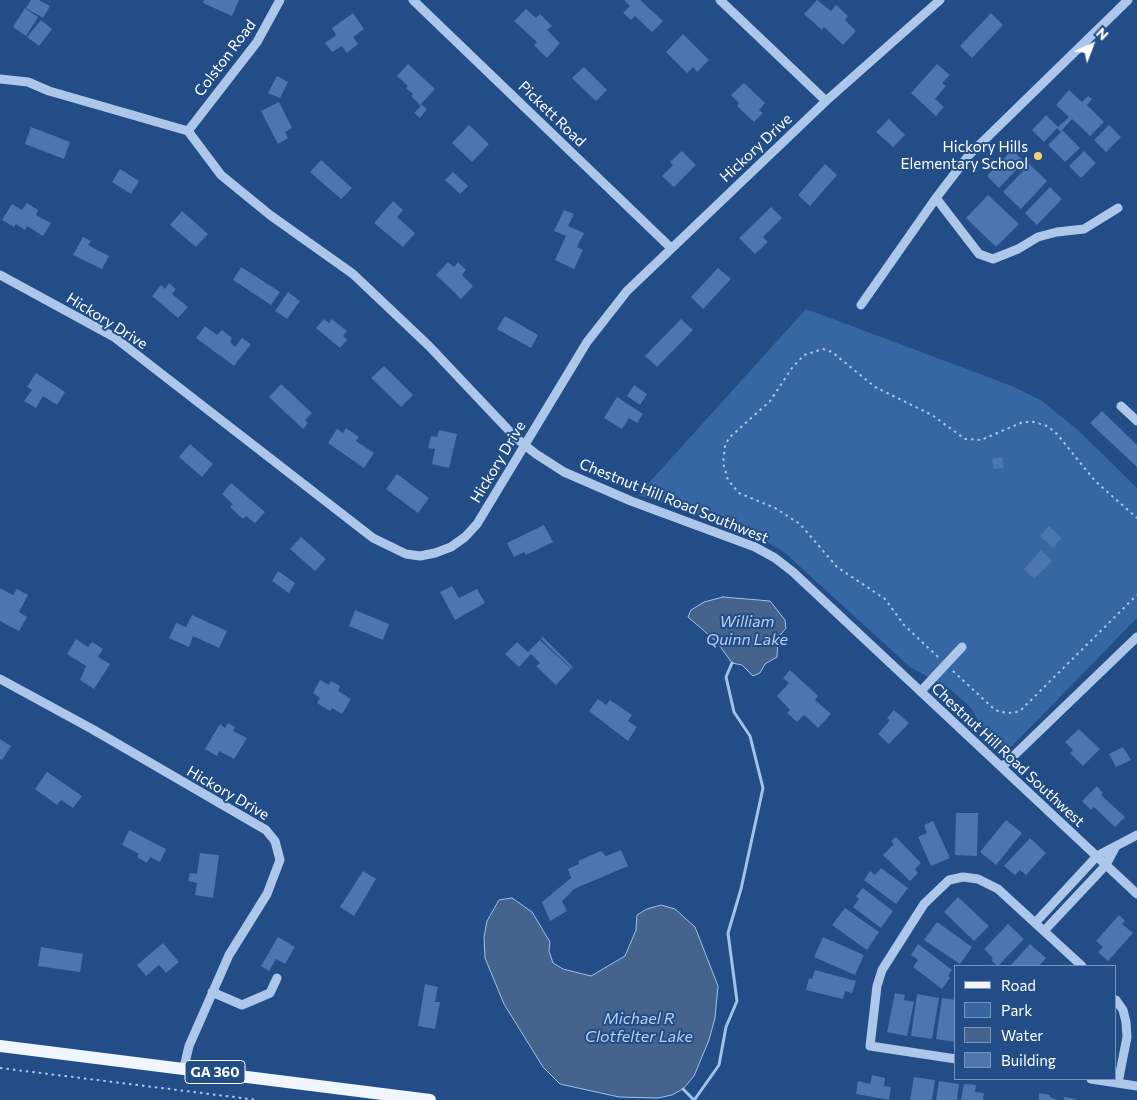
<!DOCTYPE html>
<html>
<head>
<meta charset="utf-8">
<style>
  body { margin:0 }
  #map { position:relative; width:1137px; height:1100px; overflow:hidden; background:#224d87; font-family:Commissioner,sans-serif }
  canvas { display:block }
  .legend { position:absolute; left:954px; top:965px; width:162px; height:115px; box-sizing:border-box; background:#224d87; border:1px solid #7a94b7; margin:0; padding:6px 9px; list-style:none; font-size:15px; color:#fff }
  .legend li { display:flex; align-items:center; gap:10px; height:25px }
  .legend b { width:25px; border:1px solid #7a94b7 }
  .north { position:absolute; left:1067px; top:20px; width:50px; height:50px; -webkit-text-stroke:4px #224d87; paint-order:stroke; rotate:43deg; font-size:14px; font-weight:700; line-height:20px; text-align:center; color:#fff }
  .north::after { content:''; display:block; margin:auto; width:18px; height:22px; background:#fff; clip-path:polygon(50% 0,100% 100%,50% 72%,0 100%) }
</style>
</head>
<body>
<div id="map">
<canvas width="1137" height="1100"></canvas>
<ul class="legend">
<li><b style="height:6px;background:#f0f5fe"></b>Road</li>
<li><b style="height:14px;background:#3666a4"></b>Park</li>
<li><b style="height:14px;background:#44638d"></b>Water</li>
<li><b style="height:14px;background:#4b76af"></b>Building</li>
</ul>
<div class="north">N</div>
</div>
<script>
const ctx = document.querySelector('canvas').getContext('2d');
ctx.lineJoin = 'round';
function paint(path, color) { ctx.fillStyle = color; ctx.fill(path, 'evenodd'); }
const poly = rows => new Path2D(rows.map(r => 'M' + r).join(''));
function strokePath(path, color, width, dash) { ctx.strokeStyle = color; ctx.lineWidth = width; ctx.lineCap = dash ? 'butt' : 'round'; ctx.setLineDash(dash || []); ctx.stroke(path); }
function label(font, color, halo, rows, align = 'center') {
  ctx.font = font + ' Commissioner,sans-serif'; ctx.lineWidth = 4; ctx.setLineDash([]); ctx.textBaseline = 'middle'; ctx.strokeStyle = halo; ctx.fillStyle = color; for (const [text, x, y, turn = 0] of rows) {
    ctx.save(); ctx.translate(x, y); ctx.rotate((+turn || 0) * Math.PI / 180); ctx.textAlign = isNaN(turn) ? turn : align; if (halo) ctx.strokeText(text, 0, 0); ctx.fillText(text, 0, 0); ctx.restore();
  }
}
const green = poly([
  [806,309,1012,386,1042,401,1079,431,1137,488,1137,618,1010,748,1003,748,985,732,971,708,950,689,910,667,784,552,751,533,638,495]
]);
const water = poly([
  [723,597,770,601,785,620,786,628,778,638,777,657,765,664,760,673,753,676,742,665,732,663,717,642,688,617,691,610,704,602,723,597],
  [512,898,532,912,550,942,549,951,553,963,563,969,591,976,625,956,636,930,637,915,647,909,661,905,675,909,695,927,718,986,715,1018,709,1040,694,1076,683,1089,672,1095,658,1098,619,1097,560,1084,543,1067,504,1004,485,958,484,937,487,921,499,900,512,898]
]);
const stream = poly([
  [683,1089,694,1100],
  [695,1099,719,1065,726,1027,737,1001,728,933,741,889,763,788,750,736,734,712,726,677,732,663]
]);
const building = poly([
  [31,0,39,0,50,6,43,18,26,8],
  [204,0,239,0,232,16,203,3],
  [624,0,640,0,663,21,652,32,635,16,631,20,623,13,630,6],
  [817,0,831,11,836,5,848,16,845,20,856,31,843,45,824,27,822,30,804,14],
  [25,8,38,17,26,36,13,27],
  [526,9,536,18,540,14,552,26,547,30,560,43,547,58,534,45,537,42,514,21],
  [353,13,364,29,353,37,358,44,347,53,342,46,332,52,325,43,336,35,332,28],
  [991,13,1003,25,972,58,960,46],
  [41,20,52,29,39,46,27,37],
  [683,34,709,60,697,72,693,67,687,73,666,52],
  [408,64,435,89,421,104,427,109,420,118,414,113,421,106,411,96,413,94,406,88,408,86,397,76],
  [937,64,950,75,942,83,946,86,935,99,944,107,936,116,911,93],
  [584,67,607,90,596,101,572,78],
  [277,76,288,82,280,98,268,93],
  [744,83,765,103,759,110,763,113,754,122,737,106,739,103,731,95],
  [1069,90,1082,102,1088,96,1092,99,1087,105,1104,122,1090,136,1072,119,1062,130,1080,148,1065,162,1048,145,1061,132,1057,128,1069,117,1056,105],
  [279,102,292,128,285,132,288,138,278,144,261,111],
  [1046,115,1058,127,1044,142,1032,130],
  [889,119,905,135,893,147,876,132],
  [469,125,489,144,472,162,452,143],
  [1109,125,1121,137,1106,152,1094,140],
  [31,127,70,142,64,159,25,144],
  [1012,150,1025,162,1021,166,1025,169,1029,164,1047,181,1021,209,1003,192,1023,171,1019,167,999,188,987,176],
  [682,151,696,165,674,187,662,176,673,165,670,162],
  [1084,151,1096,163,1081,178,1069,166],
  [321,160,352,188,341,199,310,172],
  [825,164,837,175,810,206,798,195],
  [120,169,139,181,131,194,112,182],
  [453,172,468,186,460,194,445,180],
  [1050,187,1062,199,1037,225,1025,213],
  [988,195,1019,224,996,247,966,218],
  [393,201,403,210,397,217,415,233,403,247,374,223],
  [27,203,38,210,36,215,51,223,43,236,27,226,25,230,16,224,14,227,2,220,12,204,22,210],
  [771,207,782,218,763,237,768,242,755,254,739,238],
  [564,210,574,214,568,226,584,233,577,247,583,250,574,269,555,260,566,236,554,231],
  [182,211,208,234,196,247,170,225],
  [83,237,91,241,88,245,109,256,102,269,73,255],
  [448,262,454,267,458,262,466,270,462,275,473,286,461,299,436,275],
  [241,267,280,292,271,305,233,280],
  [718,268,731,279,703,309,691,297],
  [169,283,176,289,172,294,188,307,178,318,152,296,161,285,165,289],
  [288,292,300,301,287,319,275,311],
  [505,316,538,335,531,348,497,329],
  [324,319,329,323,332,319,347,331,343,336,347,340,340,348,316,328],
  [681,319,693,330,657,367,645,356],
  [205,326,217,335,222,330,232,338,230,342,235,347,242,338,251,344,234,366,196,338],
  [384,366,413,395,401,407,371,378],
  [36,373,65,392,57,405,43,396,36,408,24,401,32,390,27,387],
  [281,384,312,413,305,420,308,423,303,429,269,397],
  [634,385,647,394,640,405,627,396],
  [617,397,643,414,637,423,629,418,622,429,604,418],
  [1102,411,1137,445,1137,467,1090,423],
  [346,428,359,437,356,441,374,453,364,468,328,443,337,429,343,433],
  [439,430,457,434,449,468,432,464,435,449,428,448,431,436,437,437],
  [190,444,213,464,202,477,179,457],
  [1002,457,1004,468,994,469,992,459],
  [397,474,429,498,418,513,386,489],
  [231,483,265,512,255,523,246,516,243,519,230,507,233,504,222,494],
  [544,525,553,542,526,555,524,552,514,557,507,543],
  [1049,526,1062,538,1053,548,1040,536],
  [301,537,326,559,315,571,290,549],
  [1041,550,1052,561,1034,579,1024,569],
  [278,571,295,583,289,593,272,581],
  [452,586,459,598,477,589,485,603,455,620,440,592],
  [0,588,13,595,17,589,28,595,19,612,27,617,19,631,0,621],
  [355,610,389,624,383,640,349,626],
  [192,615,227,631,219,648,193,636,189,647,169,638,176,623,186,627],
  [543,637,573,667,572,669,541,639],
  [76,639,88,647,92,642,103,649,98,657,110,664,94,689,80,680,86,666,67,654],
  [540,640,571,669,556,685,536,666,540,663,531,654,519,667,505,654,517,642,528,652],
  [790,670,818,696,815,700,831,714,818,728,804,715,797,722,787,713,790,710,777,696,789,683,783,678],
  [320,680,329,685,331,681,340,686,338,691,351,699,342,714,332,708,330,711,317,703,320,698,313,693],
  [598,699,606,705,610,700,632,715,628,721,637,727,628,741,589,711],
  [894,710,909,723,889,744,878,734,890,720,887,718],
  [228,723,235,727,233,731,247,738,234,759,219,751,217,756,205,749,220,724,225,728],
  [1079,729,1100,749,1083,766,1070,753,1073,750,1065,742],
  [0,739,11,746,2,760,0,759],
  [1123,747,1131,760,1116,767,1109,754],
  [47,772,82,796,73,808,61,800,57,805,35,789],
  [1097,786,1103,793,1101,795,1125,817,1115,827,1094,807,1091,810,1082,801],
  [956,813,978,813,977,856,955,855],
  [1006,820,1022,833,996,865,980,852],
  [933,821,950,858,931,866,918,837,927,833,924,825],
  [129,830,166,849,160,862,150,857,147,863,137,857,139,854,122,845],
  [896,837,921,863,915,869,918,873,910,881,883,855,894,844,891,841],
  [1030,838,1046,853,1026,875,1020,870,1015,875,1004,866],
  [621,850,628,866,574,889,562,901,567,911,550,921,542,902,571,878,568,869,579,864,578,861,601,851,606,856],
  [200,853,219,855,213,898,195,895,197,883,188,881,190,873,197,874],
  [881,868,908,888,896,904,864,880,870,871,875,875],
  [363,871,376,879,354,916,340,907],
  [863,888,893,911,881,928,853,907,859,899,856,896],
  [958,897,989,926,974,941,944,912],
  [845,908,879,932,867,950,832,925],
  [1119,915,1125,921,1122,924,1133,933,1108,961,1098,952,1103,947,1096,941],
  [937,922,972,947,960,964,924,940],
  [1008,924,1024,939,998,966,991,960,993,958,984,949],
  [278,937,295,947,285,964,276,959,269,971,261,966],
  [823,937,864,955,855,975,814,957],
  [163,943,179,962,166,973,159,965,146,976,137,965],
  [918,944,952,970,948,976,950,978,942,989,913,967,918,960,911,955],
  [1030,944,1046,958,1039,966,1010,966],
  [41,947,83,954,80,972,38,966],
  [815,970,856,981,852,993,845,991,843,999,806,990,809,978,812,979],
  [425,984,438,987,435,1002,440,1002,435,1029,418,1026],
  [895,993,905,995,904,1000,914,1002,907,1036,887,1032],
  [917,994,939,998,932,1039,911,1036],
  [942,998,956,1000,956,1042,936,1039],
  [872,1075,885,1078,884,1086,891,1087,889,1100,856,1094,858,1081,870,1084],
  [914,1077,935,1080,932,1100,910,1100],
  [939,1081,959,1084,957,1100,936,1100],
  [964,1084,976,1085,975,1092,984,1093,983,1100,961,1100],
  [1039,1093,1050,1095,1050,1097,1058,1100,1039,1100],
  [1064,1097,1076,1099,1076,1100,1064,1100]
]);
const path = poly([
  [938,657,904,625,885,599,837,567,800,524,775,508,739,493,728,480,723,463,725,446,729,438,770,401,792,368,804,355,823,349,832,352,875,387,932,415,965,439,981,440,1023,422,1034,422,1047,426,1057,434,1095,481,1137,518],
  [953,671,994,709,1000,712,1014,713,1021,710,1137,595],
  [0,1068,258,1100]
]);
const minor = poly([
  [413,0,671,248],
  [720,0,826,101],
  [0,79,28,82,49,91,188,131,221,175,270,215,353,274,429,346,516,438,536,454,564,472,631,501,755,547,775,558,793,572,1137,894],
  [188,131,257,42,280,0],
  [1118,208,1084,229,1057,232,1038,237,1018,249,993,259,979,254,936,198,969,155,1128,0],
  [0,275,114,337,373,538,406,554,420,556,435,553,451,547,465,537,477,524,587,342,627,291,826,101,940,0],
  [861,305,936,198],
  [1121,406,1137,421],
  [0,679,92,729,266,830,275,841,280,860,267,894,229,955,189,1046,184,1067],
  [921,691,962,647],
  [1002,767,1137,637],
  [1035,923,1097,856,1137,835],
  [1044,931,1106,865,1115,848],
  [212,992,242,1005,270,993,277,978],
  [1116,1000,1123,1010,1126,1022,1127,1037,1118,1083],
  [956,1059,870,1046,877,986,882,970,924,904,949,880,963,877,978,879,998,889,1082,966],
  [1091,1079,1137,1086]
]);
const major = poly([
  [0,1046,430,1100]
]);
const markers = [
  [1038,156,5,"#f6d06e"]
];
const shields = [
  [215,1072,60]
];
const shieldNames = [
  ["GA 360",215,1072]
];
const streetNames = [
  ["Colston Road",225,58,-53],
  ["Pickett Road",552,114,44],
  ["Hickory Drive",756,148,-43],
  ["Hickory Drive",107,321,32],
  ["Hickory Drive",498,462,-59],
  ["Chestnut Hill Road Southwest",674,501,22],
  ["Chestnut Hill Road Southwest",1008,755,43],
  ["Hickory Drive",228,793,30]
];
const poiNames = [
  ["Hickory Hills",1028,147],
  ["Elementary School",1028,164]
];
const waterNames = [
  ["William",747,622],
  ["Quinn Lake",747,640],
  ["Michael R",639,1019],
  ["Clotfelter Lake",639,1037]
];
paint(green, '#3666a4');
paint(water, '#44638d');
strokePath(water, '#a0c2eb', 1);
strokePath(stream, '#a0c2eb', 3);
paint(building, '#4b76af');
strokePath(path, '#acc7ea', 2, [2.5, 4]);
strokePath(minor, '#acc7ea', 9);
strokePath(major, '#f0f5fe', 12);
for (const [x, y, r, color] of markers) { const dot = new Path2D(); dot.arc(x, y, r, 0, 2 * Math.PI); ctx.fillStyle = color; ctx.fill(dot); strokePath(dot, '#224d87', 2); }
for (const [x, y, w] of shields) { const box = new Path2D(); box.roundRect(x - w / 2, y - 11.5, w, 23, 4); ctx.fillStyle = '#224d87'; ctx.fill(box); strokePath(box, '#fff', 1); }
label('bold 14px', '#fff', null, shieldNames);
label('15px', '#fff', '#224d87', streetNames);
label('15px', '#fff', '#224d87', poiNames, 'right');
label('italic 16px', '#b8d1f1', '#224d87', waterNames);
</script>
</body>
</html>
